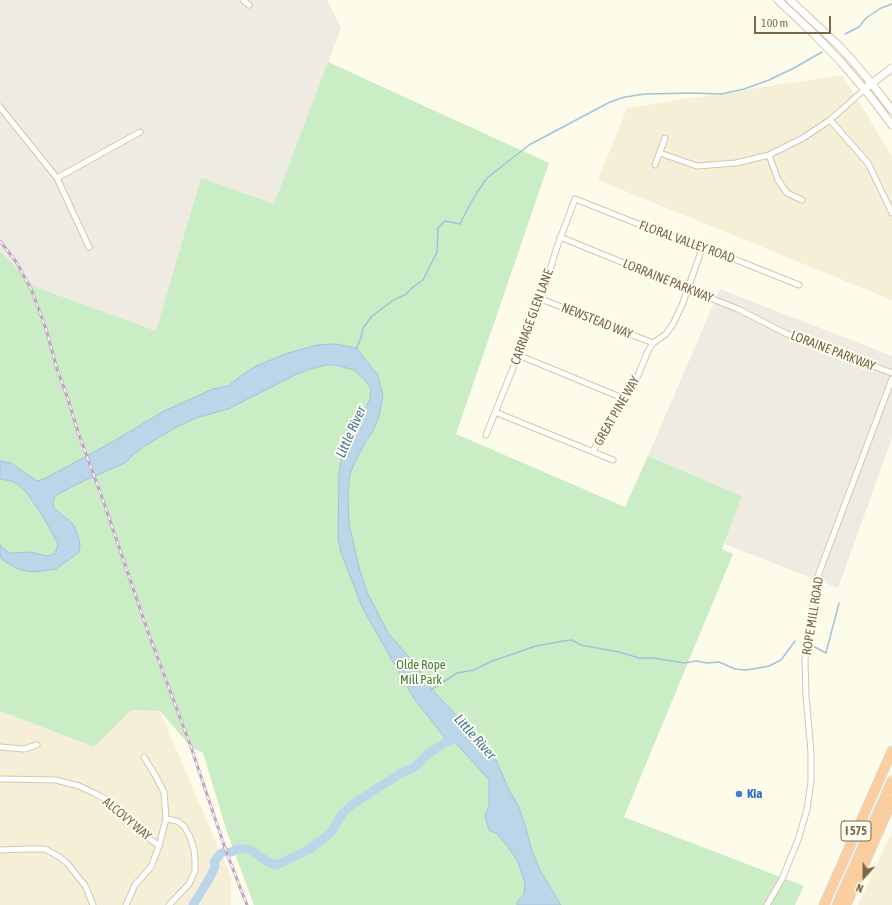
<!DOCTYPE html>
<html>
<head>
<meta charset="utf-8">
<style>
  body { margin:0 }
  #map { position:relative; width:892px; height:905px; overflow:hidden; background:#fdfbe9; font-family:"Asap Condensed",sans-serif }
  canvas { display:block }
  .north { position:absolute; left:844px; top:857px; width:40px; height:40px; -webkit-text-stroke:3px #fffdf0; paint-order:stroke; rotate:201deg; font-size:11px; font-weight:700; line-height:16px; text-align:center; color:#7a684a }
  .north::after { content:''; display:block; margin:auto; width:14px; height:18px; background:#7a684a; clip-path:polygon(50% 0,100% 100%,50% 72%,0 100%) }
  .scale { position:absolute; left:754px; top:16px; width:77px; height:18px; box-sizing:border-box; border:2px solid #7a684a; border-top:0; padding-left:5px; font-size:12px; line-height:14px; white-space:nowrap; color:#7a684a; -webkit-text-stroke:3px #fffdf0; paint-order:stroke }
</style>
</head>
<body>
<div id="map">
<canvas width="892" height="905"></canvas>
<div class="north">N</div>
<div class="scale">100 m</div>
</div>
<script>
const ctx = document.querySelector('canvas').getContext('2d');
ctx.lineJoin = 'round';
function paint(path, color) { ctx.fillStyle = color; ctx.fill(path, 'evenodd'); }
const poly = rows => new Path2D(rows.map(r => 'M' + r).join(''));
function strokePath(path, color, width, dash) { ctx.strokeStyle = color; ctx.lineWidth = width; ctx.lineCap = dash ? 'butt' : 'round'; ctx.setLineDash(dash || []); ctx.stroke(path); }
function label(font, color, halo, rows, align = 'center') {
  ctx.font = font + ' "Asap Condensed",sans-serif'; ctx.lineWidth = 4; ctx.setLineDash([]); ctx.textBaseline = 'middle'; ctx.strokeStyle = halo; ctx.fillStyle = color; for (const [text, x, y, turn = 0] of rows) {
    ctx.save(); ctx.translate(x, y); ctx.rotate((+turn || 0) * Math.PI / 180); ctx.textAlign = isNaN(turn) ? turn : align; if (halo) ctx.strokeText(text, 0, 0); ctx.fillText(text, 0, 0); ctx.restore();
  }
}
const residential = poly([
  [842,75,892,156,892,300,598,180,627,108],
  [132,710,160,711,231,877,231,905,0,905,0,711,94,747],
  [892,832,892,905,858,905]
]);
const industrial = poly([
  [0,0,327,0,341,28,254,259,152,344,50,303,0,251],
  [720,289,892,356,892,438,838,588,724,544,742,496,648,456]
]);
const green = poly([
  [328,62,549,163,456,434,625,507,648,456,742,496,722,549,733,554,624,817,804,886,795,905,254,905,227,832,203,753,191,747,160,711,132,710,94,747,0,711,0,251,35,287,156,331,201,178,274,204]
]);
const water = poly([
  [336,344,357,348,364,358,378,375,383,396,379,416,373,431,366,441,356,460,350,474,348,493,349,524,360,571,368,594,388,633,417,666,429,686,451,710,480,738,493,753,509,790,519,807,526,828,531,848,540,870,561,905,517,905,517,902,524,894,525,883,518,862,509,848,497,834,489,830,485,816,489,806,489,780,454,741,445,738,413,697,363,609,341,553,338,538,339,474,342,454,370,399,371,389,365,380,354,370,335,365,326,365,310,369,295,375,228,409,196,418,175,428,143,447,134,454,125,463,79,483,55,496,53,502,54,508,73,524,78,535,80,545,79,552,56,569,34,572,26,571,18,569,4,561,0,557,0,545,9,553,15,553,31,552,46,556,52,555,56,551,58,544,42,515,27,493,22,488,12,481,0,479,0,461,11,463,37,481,44,479,114,441,164,411,213,389,228,386,242,375,256,366,288,353,317,345,336,344]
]);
const stream = poly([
  [845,34,859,27,866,18,881,8,892,4],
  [356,349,361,338,363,328,372,316,395,299,405,295,413,287,423,280,437,252,438,228,445,221,460,224,467,210,476,194,487,178,529,145,610,102,625,97,645,94,693,93,721,94,744,89,769,80,794,68,822,52],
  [811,645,826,653,839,603],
  [431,690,457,673,474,670,492,661,536,646,563,641,572,640,581,645,619,652,639,658,653,658,685,663,696,661,707,663,719,662,735,669,745,670,753,669,769,666,781,660,795,641]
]);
const river = poly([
  [230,852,231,852,237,849,249,849,268,862,274,865,281,863,312,848,314,845,322,840,331,832,343,813,353,804,401,773,415,767,428,754,444,743,451,740,460,732],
  [193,905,209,879,215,867,214,862,220,854,225,851]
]);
const street = poly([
  [243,0,249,5],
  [0,107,57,178,89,247],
  [830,120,868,163,892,213],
  [660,153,697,166,736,163,769,155,803,138,830,120,865,89],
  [769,155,778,180,787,193,802,200],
  [655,165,665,138],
  [57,178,140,132],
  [560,237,678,285,687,289,738,309,787,334,892,373],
  [541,299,653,343],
  [518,355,625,399],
  [495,412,613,460],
  [486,435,541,299,557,247,575,199,702,249,714,251,799,285],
  [593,452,598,441,606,425,627,396,634,385,648,351,653,343,666,334,673,324,682,305,702,249],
  [0,747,24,749,37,745],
  [0,779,56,780,79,786,94,793,107,800,145,835,159,846],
  [166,819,177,821,184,826,190,837,194,850,195,860,195,871,189,884,169,905],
  [0,850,27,849,45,849,58,856,67,863,86,887,93,905],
  [126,905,135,885,151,867,159,846,166,819,164,792,155,775,144,757],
  [767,905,782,879,798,840,807,809,811,781,811,752,806,696,805,660,808,630,819,573,892,379]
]);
const secondary = poly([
  [778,0,814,34,841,62,871,97,892,125],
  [790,0,838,45,853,61,872,84,892,110],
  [868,86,892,68]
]);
const highway = poly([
  [824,905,892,751],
  [837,905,892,781],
  [846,905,892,801]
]);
const rail = poly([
  [0,241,17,263,32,291,46,329,57,369,68,399,78,432,104,503,148,632,191,747,226,851,247,905]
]);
const markers = [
  [739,794,4,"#3f7fe0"]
];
const shields = [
  [856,831,30]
];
const shieldNames = [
  ["I 575",856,831]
];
const streetNames = [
  ["FLORAL VALLEY ROAD",687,242,20],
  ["LORRAINE PARKWAY",668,281,22],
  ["CARRIAGE GLEN LANE",532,317,-70],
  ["NEWSTEAD WAY",597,321,22],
  ["LORAINE PARKWAY",833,351,21],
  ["GREAT PINE WAY",617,411,-60],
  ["ROPE MILL ROAD",813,616,-81],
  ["ALCOVY WAY",127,819,40]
];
const parkNames = [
  ["Olde Rope",421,665],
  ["Mill Park",421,680]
];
const shopNames = [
  ["Kia",747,794]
];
const waterNames = [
  ["Little River",351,432,-66],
  ["Little River",475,737,48]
];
paint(residential, '#f6efd7');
paint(industrial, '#eeebe2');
paint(green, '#cbedc6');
paint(water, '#bcd6e9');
strokePath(water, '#a1c3db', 1);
strokePath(stream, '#a1c3db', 1.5);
strokePath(river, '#bcd6e9', 9);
strokePath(street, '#d1c7ad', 7);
strokePath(secondary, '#d4c8ab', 9);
strokePath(highway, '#dfdbd4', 11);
strokePath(street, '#fff', 5);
strokePath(secondary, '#fff', 7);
strokePath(highway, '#face9e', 9);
strokePath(rail, '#c2a5c9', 3);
strokePath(rail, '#fffdf0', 1.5, [4.5]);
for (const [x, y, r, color] of markers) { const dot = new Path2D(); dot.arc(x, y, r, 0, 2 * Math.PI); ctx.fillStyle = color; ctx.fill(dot); strokePath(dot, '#fffdf0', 1.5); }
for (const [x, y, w] of shields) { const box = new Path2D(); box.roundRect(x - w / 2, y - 10, w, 20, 3); ctx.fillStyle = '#fffdf0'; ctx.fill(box); strokePath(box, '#7a684a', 1); }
label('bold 12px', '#7a684a', null, shieldNames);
label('13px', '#7a684a', '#fffdf0', streetNames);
label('13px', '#438042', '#fffdf0', parkNames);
label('bold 13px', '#366cbe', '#fffdf0', shopNames, 'left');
label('italic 14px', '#48799d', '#fffdf0', waterNames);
</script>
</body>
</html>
